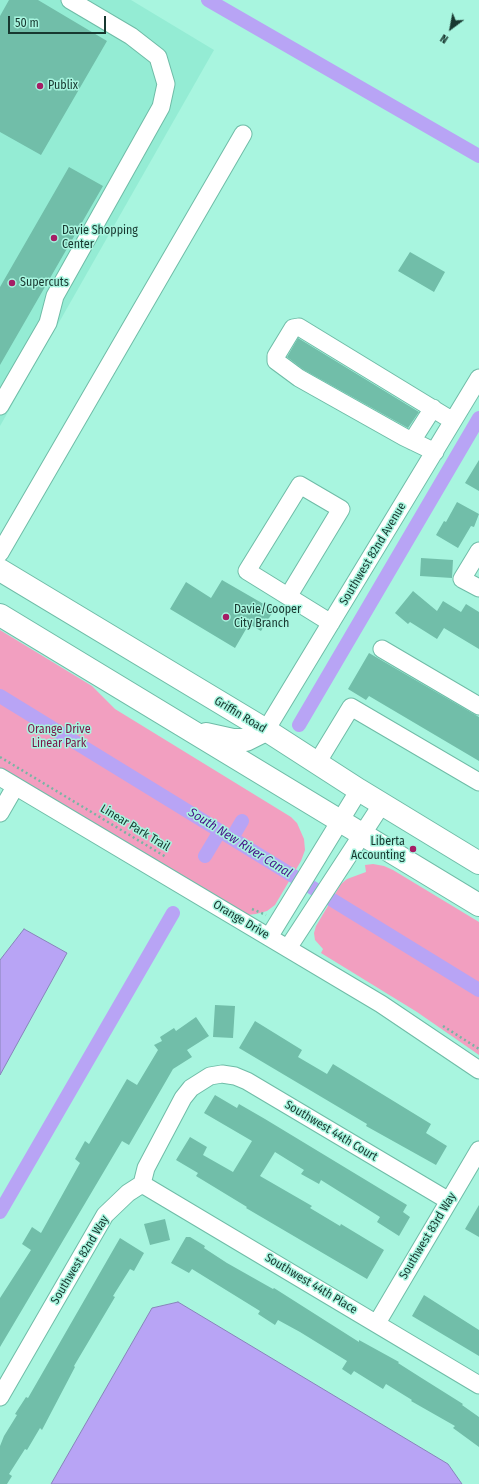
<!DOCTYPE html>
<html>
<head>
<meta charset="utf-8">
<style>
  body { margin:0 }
  #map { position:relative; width:479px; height:1484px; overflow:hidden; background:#a8f5df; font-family:"Fira Sans Condensed",sans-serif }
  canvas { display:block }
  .north { position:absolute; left:431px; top:8px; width:40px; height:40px; -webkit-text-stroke:3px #a8f5df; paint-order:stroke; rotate:212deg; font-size:11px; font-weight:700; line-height:16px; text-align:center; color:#183830 }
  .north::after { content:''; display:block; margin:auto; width:14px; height:18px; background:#183830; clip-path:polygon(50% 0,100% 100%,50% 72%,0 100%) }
  .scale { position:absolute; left:8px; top:16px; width:98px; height:18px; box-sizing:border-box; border:2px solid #183830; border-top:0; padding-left:5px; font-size:12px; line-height:14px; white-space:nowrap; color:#183830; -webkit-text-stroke:3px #a8f5df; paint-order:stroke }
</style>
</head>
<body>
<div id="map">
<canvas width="479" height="1484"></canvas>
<div class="north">N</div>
<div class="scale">50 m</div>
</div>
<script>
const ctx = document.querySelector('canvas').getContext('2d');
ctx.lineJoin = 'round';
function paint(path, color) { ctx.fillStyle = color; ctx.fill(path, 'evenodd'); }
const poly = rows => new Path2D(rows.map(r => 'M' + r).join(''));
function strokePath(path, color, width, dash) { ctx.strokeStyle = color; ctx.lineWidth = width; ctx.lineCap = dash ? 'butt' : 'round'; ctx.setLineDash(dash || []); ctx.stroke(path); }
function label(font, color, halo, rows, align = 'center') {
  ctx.font = font + ' "Fira Sans Condensed",sans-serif'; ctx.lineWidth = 3; ctx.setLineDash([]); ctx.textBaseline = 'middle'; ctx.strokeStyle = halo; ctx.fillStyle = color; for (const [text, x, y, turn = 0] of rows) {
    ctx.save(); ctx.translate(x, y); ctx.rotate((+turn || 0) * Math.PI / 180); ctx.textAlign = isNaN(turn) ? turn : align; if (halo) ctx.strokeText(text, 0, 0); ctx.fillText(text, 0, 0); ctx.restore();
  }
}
const built = poly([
  [0,0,131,0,214,50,0,426]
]);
const green = poly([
  [0,630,92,686,115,709,291,817,297,823,304,839,305,850,301,861,275,905,267,911,256,914,247,915,0,771],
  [373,864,384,866,393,870,479,922,479,1055,417,1012,321,953,323,949,315,940,314,933,316,926,341,884,347,879,366,872,365,865]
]);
const water = poly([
  [24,929,67,953,0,1075,0,960,24,929],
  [178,1302,448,1464,462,1484,51,1484,152,1308,178,1302]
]);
const canal = poly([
  [208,0,479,156],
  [0,696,479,990],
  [299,725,479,418],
  [232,838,242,821],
  [205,856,220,831],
  [0,1212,173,913]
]);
const building = poly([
  [9,0,38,0,107,41,41,155,0,132,0,16],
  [69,167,103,186,0,365,0,287],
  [410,252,445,272,434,292,398,271],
  [298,338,419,412,408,428,304,370,287,357],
  [479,460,479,491,465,483],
  [457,502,479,514,474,527,471,526,458,548,436,535,444,521,446,522],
  [421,558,453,560,452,578,420,576],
  [222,580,274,610,261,631,249,624,235,648,170,609,186,582,211,598],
  [413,591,437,611,443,601,461,612,466,604,479,612,479,649,444,628,437,639,410,622,408,624,395,613],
  [369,653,479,717,479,761,369,696,366,700,348,689],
  [215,1005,235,1006,233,1038,213,1037],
  [196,1017,209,1036,187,1050,192,1057,173,1069,129,1145,122,1141,0,1347,0,1298,31,1250,22,1244,32,1227,41,1233,80,1163,75,1159,85,1141,89,1144,127,1079,137,1085,158,1050,154,1045,162,1041,160,1037,174,1028,176,1031],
  [255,1021,302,1050,298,1057,327,1074,333,1064,431,1124,426,1133,447,1146,436,1165,366,1126,367,1124,239,1048],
  [215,1095,237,1108,239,1104,265,1119,407,1205,403,1212,410,1217,399,1236,377,1222,380,1217,321,1180,319,1184,301,1174,304,1170,275,1152,260,1176,312,1206,310,1208,340,1226,341,1224,384,1250,367,1279,246,1208,247,1207,196,1176,198,1173,176,1160,190,1137,207,1147,203,1155,233,1172,252,1141,204,1113],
  [479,1205,479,1237,465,1229],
  [165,1219,170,1240,150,1245,144,1224],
  [186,1237,190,1237,205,1246,204,1248,227,1263,273,1289,274,1288,359,1342,359,1340,399,1362,398,1363,420,1377,463,1404,462,1405,479,1417,479,1447,453,1428,455,1426,411,1401,412,1400,386,1384,383,1389,354,1371,351,1375,342,1369,347,1361,300,1332,278,1320,275,1325,258,1314,260,1311,192,1269,189,1273,171,1263],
  [120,1238,144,1253,134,1271,130,1269,113,1296,115,1297,74,1366,75,1367,42,1430,40,1428,27,1450,25,1449,9,1474,12,1476,7,1484,0,1484,0,1446,4,1436,17,1415,15,1414,26,1397,28,1398],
  [424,1295,479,1330,479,1356,412,1316]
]);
const path = poly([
  [0,757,166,857],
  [252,909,266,915],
  [443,1026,479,1049]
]);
const minor = poly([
  [0,406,48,323,55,296,161,107,166,84,158,57,131,36,70,0],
  [412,441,433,408],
  [435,452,404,437,299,378,276,361,276,356,293,328,299,327,453,421],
  [479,551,462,579,479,588],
  [0,553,243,134],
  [289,595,341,509,300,485,247,571,331,623],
  [382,649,479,706],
  [266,730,479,378],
  [317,763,351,707,479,782],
  [0,777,381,1004,479,1070],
  [0,813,15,787],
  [269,937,359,790],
  [288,948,382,804],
  [142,1184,479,1385],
  [377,1323,479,1150],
  [0,1397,105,1215,128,1193,142,1184,146,1168,183,1098,191,1088,210,1076,222,1074,235,1076,247,1081,449,1201]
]);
const major = poly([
  [0,570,266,730,359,790,479,863],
  [0,615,479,905],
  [206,734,233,740,246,740,266,730]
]);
const markers = [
  [40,86,4,"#a51d65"],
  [54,238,4,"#a51d65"],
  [12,283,4,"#a51d65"],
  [226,617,4,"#a51d65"],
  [413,849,4,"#a51d65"]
];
const poiNames = [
  ["Publix",48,86],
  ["Davie Shopping",62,231],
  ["Center",62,245],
  ["Supercuts",20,283],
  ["Davie/Cooper",234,610],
  ["City Branch",234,624],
  ["Liberta",405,842,"right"],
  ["Accounting",405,856,"right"]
];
const streetNames = [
  ["Southwest 82nd Avenue",373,554,-59],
  ["Griffin Road",240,715,31],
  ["Linear Park Trail",135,828,31],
  ["Orange Drive",241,920,31],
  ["Southwest 44th Court",331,1131,31],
  ["Southwest 83rd Way",428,1236,-59],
  ["Southwest 82nd Way",80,1260,-59],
  ["Southwest 44th Place",311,1284,31]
];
const parkNames = [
  ["Orange Drive",59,730],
  ["Linear Park",59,744]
];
const waterNames = [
  ["South New River Canal",240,843,32]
];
paint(built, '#94ecd4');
paint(green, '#f29fc0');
paint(water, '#b8a4f5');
strokePath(water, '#8884ba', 1);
strokePath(canal, '#b8a4f5', 14);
paint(building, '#71bea9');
strokePath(minor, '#6fbca7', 19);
strokePath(major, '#6fbca7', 24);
strokePath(path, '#78b5a4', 2.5, [2, 3]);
strokePath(minor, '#fff', 17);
strokePath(major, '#fff', 22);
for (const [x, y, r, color] of markers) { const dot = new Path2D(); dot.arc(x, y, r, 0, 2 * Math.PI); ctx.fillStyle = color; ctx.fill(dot); strokePath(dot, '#a8f5df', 1.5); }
label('12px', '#183830', '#a8f5df', poiNames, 'left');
label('12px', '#183830', '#a8f5df', streetNames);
label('12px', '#791649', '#a8f5df', parkNames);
label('italic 13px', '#47158b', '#a8f5df', waterNames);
</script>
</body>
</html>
